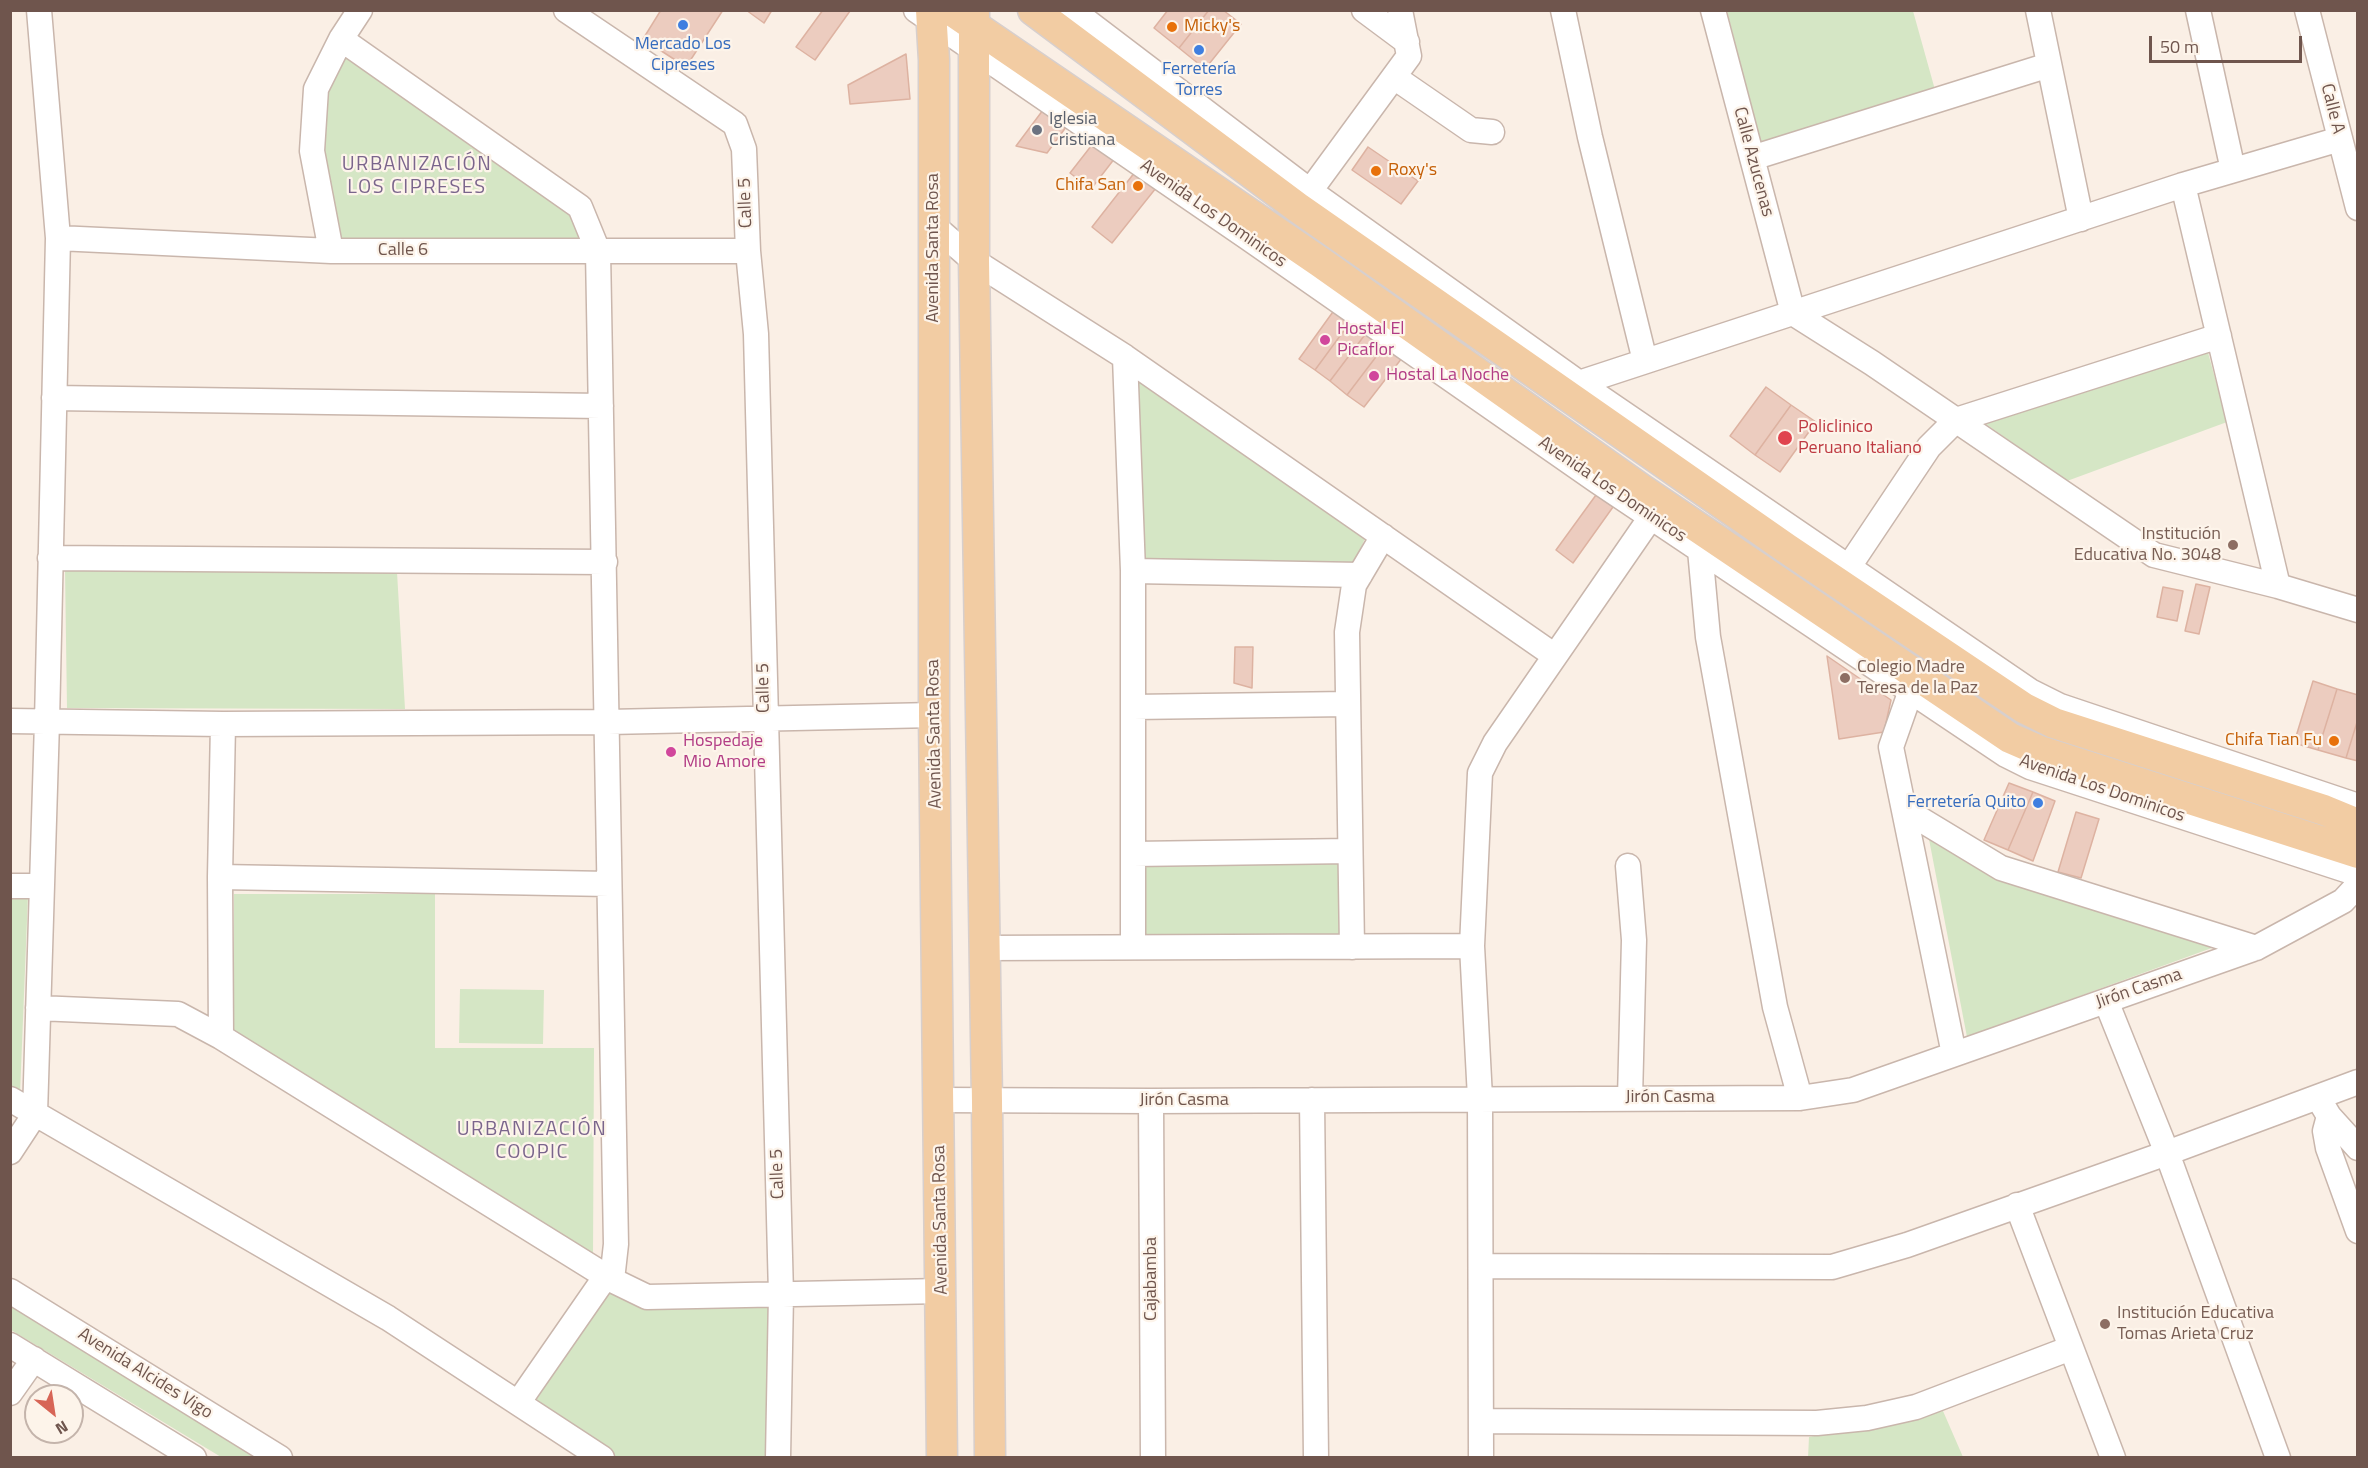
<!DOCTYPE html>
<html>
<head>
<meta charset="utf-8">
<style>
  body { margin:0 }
  #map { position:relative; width:2368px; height:1468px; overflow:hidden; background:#faefe5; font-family:"Titillium Web",sans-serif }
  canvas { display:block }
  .frame { position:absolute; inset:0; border:12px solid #6f554d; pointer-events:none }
  .north { position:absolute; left:24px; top:1384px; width:60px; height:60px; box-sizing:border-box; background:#fdf4ea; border:2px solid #c4b4ab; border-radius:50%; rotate:150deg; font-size:16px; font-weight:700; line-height:24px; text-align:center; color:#6f554d }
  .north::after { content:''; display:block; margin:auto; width:21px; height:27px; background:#d76556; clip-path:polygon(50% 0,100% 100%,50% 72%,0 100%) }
  .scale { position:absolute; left:2149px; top:36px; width:153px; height:27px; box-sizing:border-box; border:3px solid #6f554d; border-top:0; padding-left:8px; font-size:18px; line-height:21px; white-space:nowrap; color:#6f554d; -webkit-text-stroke:4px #fdf4ea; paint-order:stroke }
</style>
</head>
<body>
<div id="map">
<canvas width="2368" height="1468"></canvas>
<div class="frame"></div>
<div class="north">N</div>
<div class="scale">50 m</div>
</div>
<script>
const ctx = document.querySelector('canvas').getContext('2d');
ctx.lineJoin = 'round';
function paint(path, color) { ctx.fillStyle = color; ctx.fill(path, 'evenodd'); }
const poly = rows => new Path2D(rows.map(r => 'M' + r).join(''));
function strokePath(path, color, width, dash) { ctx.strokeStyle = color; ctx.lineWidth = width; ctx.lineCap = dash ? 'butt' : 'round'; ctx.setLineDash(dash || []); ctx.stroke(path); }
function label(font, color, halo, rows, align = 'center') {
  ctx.font = font + ' "Titillium Web",sans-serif'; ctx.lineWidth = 4.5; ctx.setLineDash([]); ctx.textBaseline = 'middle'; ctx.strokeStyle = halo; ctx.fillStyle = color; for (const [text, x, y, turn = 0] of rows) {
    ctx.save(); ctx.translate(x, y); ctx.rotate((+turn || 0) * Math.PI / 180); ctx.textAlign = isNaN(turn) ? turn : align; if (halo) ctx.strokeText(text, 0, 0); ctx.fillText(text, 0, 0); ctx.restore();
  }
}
const green = poly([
  [1727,11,1913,11,1937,97,1763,153],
  [346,51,570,211,580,238,341,241,321,149,326,94],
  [2207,349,2227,422,2067,481,1983,422],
  [1138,378,1365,538,1354,566,1141,562],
  [65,570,397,572,405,709,67,708],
  [1928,834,2220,945,1967,1037],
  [1341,861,1343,938,1142,938,1141,862],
  [234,894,435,894,435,1048,594,1048,593,1257,234,1035],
  [28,895,20,1094,11,1088,11,896],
  [460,989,544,990,543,1044,459,1043],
  [609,1284,769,1299,771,1457,610,1457,527,1402],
  [10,1306,261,1457,221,1457,11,1330],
  [1943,1411,1963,1457,1808,1458,1809,1437]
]);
const building = poly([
  [661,10,723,10,686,67,643,39,661,10],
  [746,10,772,10,764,23,746,10],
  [823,10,850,11,815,60,796,47,823,10],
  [1168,10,1209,10,1179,48,1154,28,1168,10],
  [1209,10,1223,10,1241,24,1205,69,1179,48,1209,10],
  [906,54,910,99,850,104,848,85,906,54],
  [1046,106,1069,123,1047,153,1016,146,1046,106],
  [1095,141,1115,158,1091,189,1070,173,1095,141],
  [1368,147,1418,181,1401,204,1352,170,1368,147],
  [1135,172,1156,188,1112,243,1092,227,1135,172],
  [1335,309,1351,321,1315,370,1299,359,1335,309],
  [1351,321,1367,332,1330,381,1315,370,1351,321],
  [1367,332,1385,345,1347,395,1330,381,1367,332],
  [1385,345,1402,358,1364,407,1347,395,1385,345],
  [1766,387,1791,405,1755,455,1730,436,1766,387],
  [1791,405,1816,422,1780,472,1755,455,1791,405],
  [1596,495,1613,507,1573,563,1556,550,1596,495],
  [2196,584,2210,587,2199,634,2185,631,2196,584],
  [2163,587,2183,591,2177,621,2157,617,2163,587],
  [1235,647,1253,647,1252,688,1234,683,1235,647],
  [1827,656,1891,700,1884,732,1839,739,1827,656],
  [2313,681,2337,689,2318,750,2294,743,2313,681],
  [2337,689,2358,695,2358,719,2346,758,2318,750,2337,689],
  [2358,719,2358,761,2346,758,2358,719],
  [2009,783,2033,792,2008,850,1984,840,2009,783],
  [2033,792,2055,801,2033,861,2008,850,2033,792],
  [2076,812,2099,819,2081,878,2058,872,2076,812]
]);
const minor = poly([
  [566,10,735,124,744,149,748,251,756,334,781,1294,778,1458],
  [916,10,1247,237,1597,481,2006,755,2030,767,2358,874],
  [1072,10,1310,191,1579,383,2030,691,2060,706,2358,806],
  [1364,10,1407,42],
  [1563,10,1590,137,1645,361],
  [1713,10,1793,313,1872,363,2154,555,2278,586,2358,610],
  [2038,10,2081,219],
  [2198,10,2233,170],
  [2307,10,2358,208],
  [341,39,580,207,598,251,616,1244,612,1280],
  [1394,77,1471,130,1492,132],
  [1752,158,2049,65],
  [2183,185,2278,586],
  [1310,191,1409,56,1400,10],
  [934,226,974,261,1125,357,1555,656],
  [58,238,331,251,748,251],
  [331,251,312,151,316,89,341,39,360,10],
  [1125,357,1133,571,1133,947],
  [1579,383,2183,185,2340,139],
  [54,398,601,406],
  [1700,550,1708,637,1775,1007,1800,1098],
  [50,558,605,562],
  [1848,568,1929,447,1956,420,2219,336],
  [1133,571,1360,575],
  [1910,693,1891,747,1954,1054],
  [1133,707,1348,704],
  [10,721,223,724,608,722,934,715],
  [1905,810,2001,868,2256,948],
  [1133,854,1350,851],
  [1628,866,1634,940,1630,1098],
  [220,877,609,884],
  [10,886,42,886],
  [1352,947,1347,632,1354,585,1383,536],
  [985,948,1472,946],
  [2106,1001,2167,1153,2278,1458],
  [38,1008,178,1014,221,1037,612,1280,647,1297,942,1291],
  [221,1037,220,877,223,724],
  [10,1099,388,1318,602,1458],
  [940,1100,1151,1101,1800,1098,1853,1090,2256,948,2343,901,2358,885],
  [1312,1100,1316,1458],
  [1151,1101,1153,1458],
  [2323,1106,2329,1116,2358,1148],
  [2329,1116,2325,1131,2328,1148,2358,1231],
  [10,1152,35,1114,47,722,58,238,39,10],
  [2017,1205,2113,1458],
  [1481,1266,1832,1267,1907,1245,2167,1153,2358,1082],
  [10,1291,280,1458],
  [10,1345,194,1458],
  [10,1393,34,1359],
  [518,1403,606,1276],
  [1481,1421,1817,1423,1867,1418,1916,1407,2071,1348],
  [1481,1458,1480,1098,1472,946,1480,773,1495,743,1651,517]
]);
const major = poly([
  [931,10,934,60,934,715,942,1458],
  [951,10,1320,262,1641,489,2010,738,2040,751,2358,853],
  [974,10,974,261,987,1101,990,1458],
  [1033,10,1297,207,1786,548,2024,708,2054,723,2324,810,2358,824]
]);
const markers = [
  [683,25,6,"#3f7fe0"],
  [1172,27,6,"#e8710a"],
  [1199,50,6,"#3f7fe0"],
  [1037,130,6,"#6b7280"],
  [1376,171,6,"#e8710a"],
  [1138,186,6,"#e8710a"],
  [1325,340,6,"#d1479c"],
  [1374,376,6,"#d1479c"],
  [1785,438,8,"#e0444e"],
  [2233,545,6,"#8d6e63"],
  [1845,678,6,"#8d6e63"],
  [2334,741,6,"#e8710a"],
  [671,752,6,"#d1479c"],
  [2038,803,6,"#3f7fe0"],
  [2105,1324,6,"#8d6e63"]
];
const foodNames = [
  ["Micky's",1184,27],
  ["Roxy's",1388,171],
  ["Chifa San",1126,186,"right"],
  ["Chifa Tian Fu",2322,741,"right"]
];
const shopNames = [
  ["Mercado Los",683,45],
  ["Cipreses",683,66],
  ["Ferretería",1199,70],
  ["Torres",1199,91],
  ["Ferretería Quito",2026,803,"right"]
];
const streetNames = [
  ["Calle A",2332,109,76],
  ["Calle Azucenas",1753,162,75],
  ["Calle 5",746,203,-92],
  ["Avenida Los Dominicos",1213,214,35],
  ["Avenida Santa Rosa",934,248,-90],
  ["Calle 6",403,251],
  ["Avenida Los Dominicos",1612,490,34],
  ["Calle 5",764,688,-91],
  ["Avenida Santa Rosa",935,734,-91],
  ["Avenida Los Dominicos",2102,789,19],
  ["Jirón Casma",2139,989,-19],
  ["Jirón Casma",1670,1098],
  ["Jirón Casma",1184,1101],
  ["Calle 5",778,1174,-92],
  ["Avenida Santa Rosa",941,1220,-91],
  ["Cajabamba",1152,1279,-90],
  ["Avenida Alcides Vigo",145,1374,32]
];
const worshipNames = [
  ["Iglesia",1049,120],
  ["Cristiana",1049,141]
];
const hotelNames = [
  ["Hostal El",1337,330],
  ["Picaflor",1337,351],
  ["Hostal La Noche",1386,376],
  ["Hospedaje",683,742],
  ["Mio Amore",683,763]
];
const healthNames = [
  ["Policlinico",1798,428],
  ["Peruano Italiano",1798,449]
];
const educationNames = [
  ["Institución",2221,535,"right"],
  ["Educativa No. 3048",2221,556,"right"],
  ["Colegio Madre",1857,668],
  ["Teresa de la Paz",1857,689],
  ["Institución Educativa",2117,1314],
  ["Tomas Arieta Cruz",2117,1335]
];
const neighbourhoodNames = [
  ["URBANIZACIÓN",417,165],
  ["LOS CIPRESES",417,188],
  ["URBANIZACIÓN",532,1130],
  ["COOPIC",532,1153]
];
paint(green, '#d5e6c5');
paint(building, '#ecccbf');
strokePath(building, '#ddb2a1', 1.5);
strokePath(minor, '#c9b6ac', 27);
strokePath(major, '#d7cfcd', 33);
strokePath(minor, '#fff', 24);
strokePath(major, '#f2cca3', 30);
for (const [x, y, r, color] of markers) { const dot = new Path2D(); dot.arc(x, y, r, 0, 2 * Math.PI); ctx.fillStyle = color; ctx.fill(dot); strokePath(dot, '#fdf4ea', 2); }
label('18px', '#c56008', '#fdf4ea', foodNames, 'left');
label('18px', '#366cbe', '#fdf4ea', shopNames);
label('18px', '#6f554d', '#fdf4ea', streetNames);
label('18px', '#5b616d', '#fdf4ea', worshipNames, 'left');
label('18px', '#b23c85', '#fdf4ea', hotelNames, 'left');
label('18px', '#be3a42', '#fdf4ea', healthNames, 'left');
label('18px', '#785e54', '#fdf4ea', educationNames, 'left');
ctx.letterSpacing = '1.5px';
label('20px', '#7a658c', '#fdf4ea', neighbourhoodNames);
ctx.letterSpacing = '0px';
</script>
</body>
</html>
